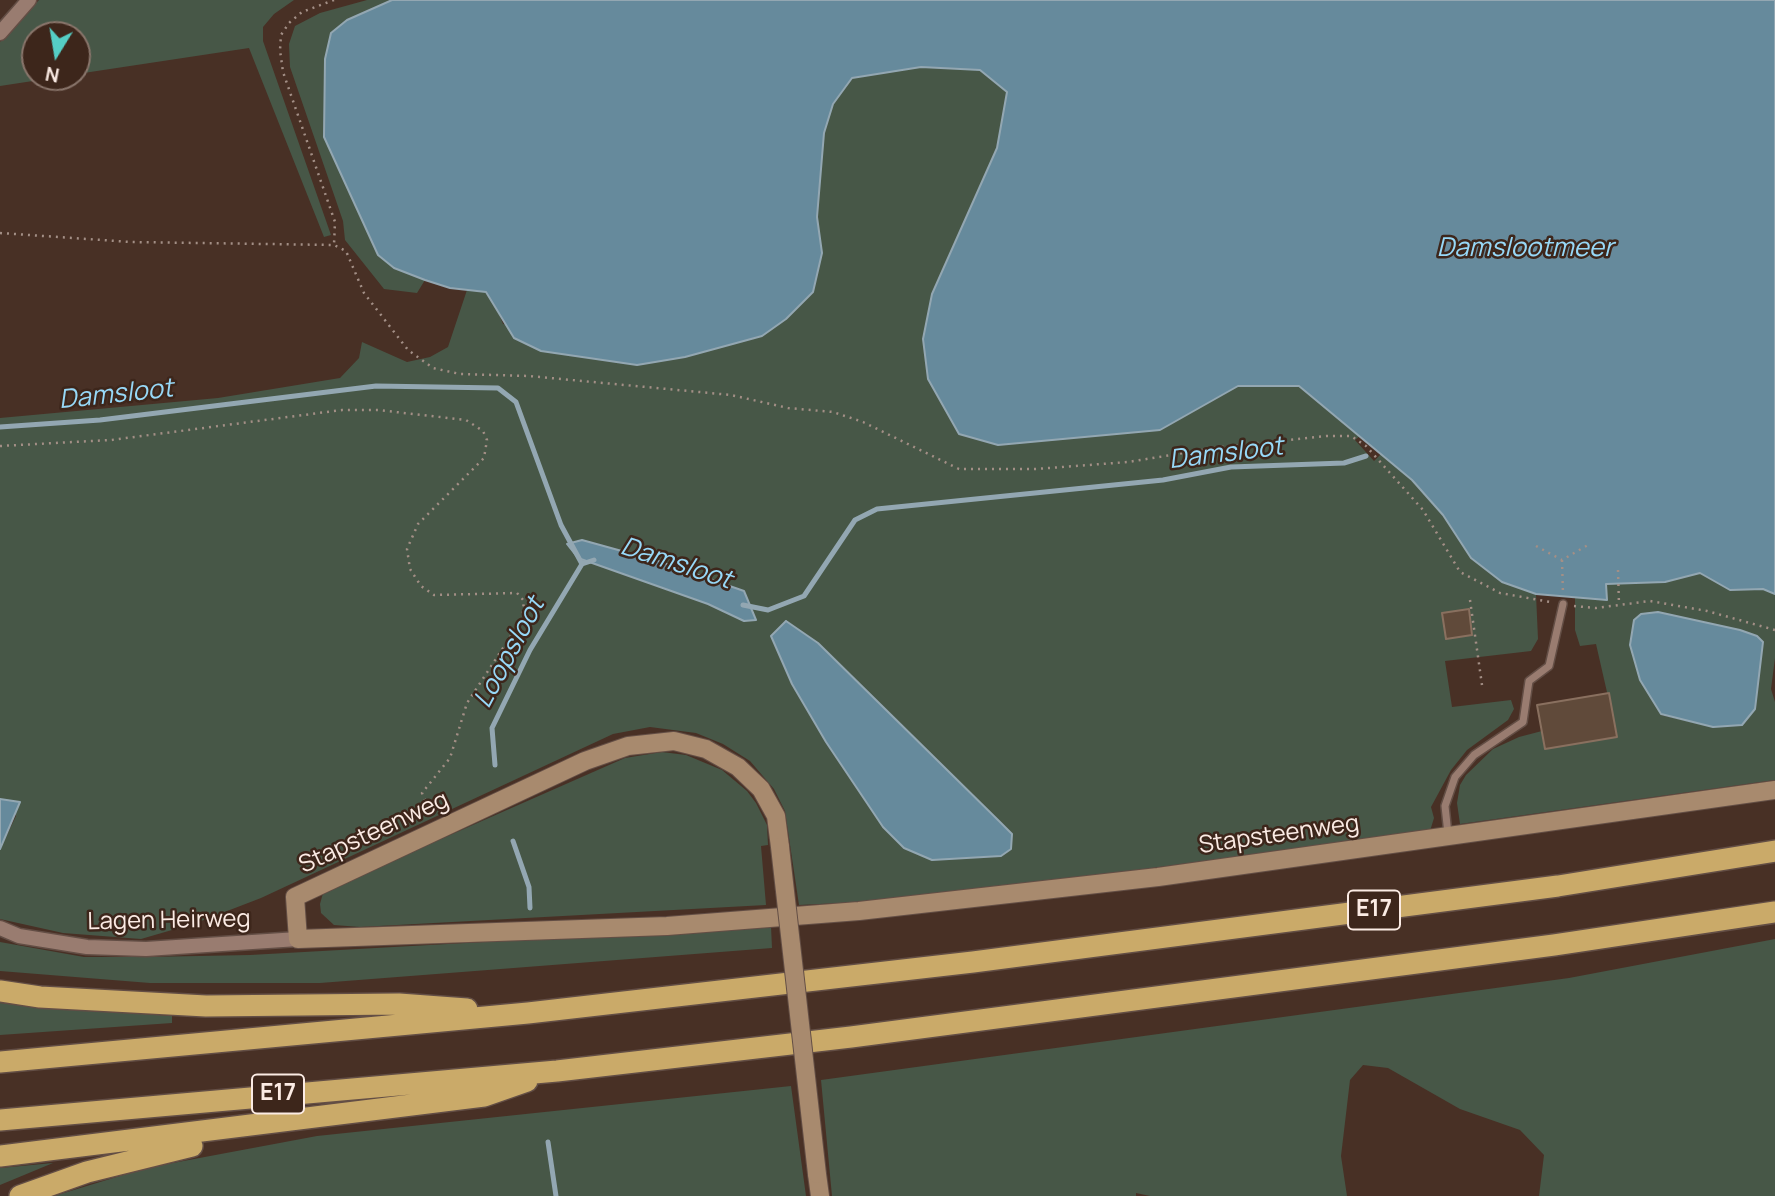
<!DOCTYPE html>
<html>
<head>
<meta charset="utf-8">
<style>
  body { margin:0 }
  #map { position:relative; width:1775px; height:1196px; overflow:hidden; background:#483025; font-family:Manrope,sans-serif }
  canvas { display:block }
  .north { position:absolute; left:21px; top:21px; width:70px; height:70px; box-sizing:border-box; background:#3d261b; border:2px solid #89756b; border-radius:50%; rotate:191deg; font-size:19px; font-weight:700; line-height:28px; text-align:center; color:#fbebe4 }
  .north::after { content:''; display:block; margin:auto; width:24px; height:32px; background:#55cec5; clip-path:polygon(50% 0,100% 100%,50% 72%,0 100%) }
</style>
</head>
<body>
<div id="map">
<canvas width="1775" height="1196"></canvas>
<div class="north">N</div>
</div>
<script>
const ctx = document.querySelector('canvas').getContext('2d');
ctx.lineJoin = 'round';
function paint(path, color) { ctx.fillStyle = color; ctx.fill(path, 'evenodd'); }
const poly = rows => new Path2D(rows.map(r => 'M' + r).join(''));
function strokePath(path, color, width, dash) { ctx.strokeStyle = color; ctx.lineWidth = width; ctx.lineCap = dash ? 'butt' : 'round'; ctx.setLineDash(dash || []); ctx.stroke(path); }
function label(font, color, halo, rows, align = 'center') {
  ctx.font = font + ' Manrope,sans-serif'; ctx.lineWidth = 5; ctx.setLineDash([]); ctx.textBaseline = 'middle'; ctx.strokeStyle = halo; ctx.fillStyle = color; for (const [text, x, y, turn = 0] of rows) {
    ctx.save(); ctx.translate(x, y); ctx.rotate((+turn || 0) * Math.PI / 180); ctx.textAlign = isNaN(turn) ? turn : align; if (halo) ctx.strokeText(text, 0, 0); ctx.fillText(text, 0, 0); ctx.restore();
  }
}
const green = poly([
  [39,0,294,0,274,14,263,27,263,41,331,235,324,237,249,48,77,74,77,35,35,35,35,77,59,77,0,86,0,42],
  [367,0,392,0,347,20,331,33,325,59,324,137,378,255,394,268,425,280,417,293,384,289,345,240,343,221,290,67,289,44,295,26,320,13],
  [921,67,980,70,1007,92,997,148,932,294,923,339,928,379,1160,430,1238,386,1299,386,1360,436,1355,440,1374,461,1381,454,1412,480,1443,515,1472,558,1502,582,1536,594,1538,639,1531,651,1445,661,1452,707,1511,700,1514,709,1508,720,1467,750,1451,770,1431,807,1434,818,1430,831,1062,880,861,902,799,905,785,811,774,789,750,761,723,744,696,733,650,727,613,734,261,898,196,923,141,939,63,933,0,919,0,849,16,816,14,801,0,799,0,418,218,398,340,378,359,358,362,342,407,362,430,357,448,347,467,290,486,292,494,301,503,324,685,357,762,336,822,253,817,217,824,133,833,104,852,78],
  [578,558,748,607,755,619,744,621,708,604],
  [792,684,1001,856,933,860,904,847,883,827,826,742],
  [1700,573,1730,590,1763,589,1775,594,1775,658,1771,689,1775,702,1775,780,1460,824,1457,803,1460,785,1466,775,1493,749,1519,737,1542,731,1546,749,1617,736,1596,644,1580,646,1575,630,1575,597,1606,600,1606,584,1665,582],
  [1658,612,1740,630,1757,636,1763,642,1755,709,1742,725,1713,727,1661,715,1630,645,1634,620],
  [662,752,686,755,722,770,747,791,756,803,767,825,768,845,761,846,766,905,360,927,334,925,321,913,320,904,323,893,332,887,625,758],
  [771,926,772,948,320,983,150,983,0,971,0,942,84,957,147,957,250,955],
  [1775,939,1775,1196,1539,1196,1544,1155,1520,1130,1460,1109,1388,1068,1363,1065,1350,1080,1346,1114,1341,1156,1347,1196,1150,1196,1136,1193,1136,1196,832,1196,821,1080,1569,978],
  [0,1003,172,1016,172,1023,0,1035],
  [791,1086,806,1196,54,1196,146,1168,317,1136],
  [53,1163,0,1185,0,1168]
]);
const water = poly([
  [392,0,1775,0,1775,594,1763,589,1730,590,1700,573,1665,582,1606,584,1607,600,1536,594,1502,582,1471,558,1443,515,1412,480,1299,386,1238,386,1160,430,998,445,959,434,928,379,923,339,932,294,997,148,1007,92,980,70,921,67,852,78,833,104,824,133,817,217,822,253,813,292,786,319,762,336,685,357,637,365,541,351,514,338,486,292,450,288,425,280,394,268,378,255,324,137,325,59,331,33,347,20,392,0],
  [582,540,658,561,744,591,756,620,744,621,708,604,578,558,567,544,582,540],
  [1658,612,1740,630,1757,636,1763,642,1755,709,1742,725,1713,727,1661,714,1640,680,1630,645,1634,620,1641,614,1658,612],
  [786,621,818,643,1000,822,1012,834,1011,849,1001,856,932,860,904,848,883,827,826,742,792,684,771,636,786,621],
  [0,799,20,802,0,849,0,799]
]);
const stream = poly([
  [0,427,100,420,376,386,498,388,516,402,561,525,582,564,594,560],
  [743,605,768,610,804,596,855,520,877,509,1163,480,1231,467,1344,463,1366,456],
  [495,765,492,728,530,650,582,564],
  [513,841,529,887,530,908],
  [548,1142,556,1196]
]);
const building = poly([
  [1469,609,1472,635,1446,639,1442,613,1469,609],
  [1609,693,1617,737,1545,749,1537,705,1609,693]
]);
const path = poly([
  [334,0,302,12,289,23,281,35,280,50,283,72,335,222,334,245],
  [0,233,131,242,334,245,346,251,364,293,408,350,433,368,460,374,529,376,731,395,788,408,833,412,863,422,959,469,1036,469,1128,462,1221,447,1326,436,1351,436,1366,446,1423,510,1460,572,1500,593,1550,602],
  [0,446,111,440,342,410,378,410,466,420,483,431,487,440,484,458,418,524,407,549,410,569,421,586,434,595,517,593,524,601,522,619,467,703,450,758,422,793,431,814],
  [1536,546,1562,560,1588,545],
  [1562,560,1563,594],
  [1618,570,1619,605],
  [1470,600,1482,685],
  [1574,606,1596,608,1650,601,1707,611,1775,630]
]);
const lane = poly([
  [1448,834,1445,806,1455,777,1474,755,1523,722,1529,681,1549,666,1563,604]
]);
const street = poly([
  [0,33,29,0],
  [0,928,19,936,87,947,146,949,298,939]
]);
const secondary = poly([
  [780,847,776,816,761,789,738,767,706,749,674,741,628,746,585,761,295,897,298,939,667,926,859,911,1158,877,1775,790],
  [817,1174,820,1196]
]);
const highway = poly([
  [0,991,40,997,206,1006,399,1004,467,1009],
  [0,1062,528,1013,973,962,1558,886,1775,851],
  [0,1120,557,1071,851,1037,1554,945,1775,912],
  [0,1156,484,1096,527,1081],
  [20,1196,87,1172,192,1146]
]);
const secondaryBridge = poly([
  [780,847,817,1174]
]);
const shields = [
  [1374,910,52],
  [278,1094,52]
];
const shieldNames = [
  ["E17",1374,910],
  ["E17",278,1094]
];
const streetNames = [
  ["Stapsteenweg",374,833,-25],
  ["Stapsteenweg",1279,835,-8],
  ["Lagen Heirweg",169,921,-1]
];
const waterNames = [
  ["Damslootmeer",1525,249],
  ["Damsloot",116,395,-6],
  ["Damsloot",1226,454,-7],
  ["Damsloot",676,564,18],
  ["Loopsloot",510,653,-62]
];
paint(green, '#475747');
paint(water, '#668a9c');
strokePath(water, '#93a7b2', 2);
strokePath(stream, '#93a7b2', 5);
paint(building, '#604a3a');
strokePath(building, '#89705f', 2);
strokePath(lane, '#634e45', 10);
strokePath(street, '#634e45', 17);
strokePath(secondary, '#634e45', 20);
strokePath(highway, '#634e45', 24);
strokePath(path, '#a38f86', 2.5, [2, 5]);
strokePath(lane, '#997c70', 7);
strokePath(street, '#997c70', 14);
strokePath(secondary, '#a88a6e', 18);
strokePath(highway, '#caaa69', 21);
strokePath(secondaryBridge, '#634e45', 20, []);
strokePath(secondaryBridge, '#a88a6e', 18);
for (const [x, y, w] of shields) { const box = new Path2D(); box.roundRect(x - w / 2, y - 19.5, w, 39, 5); ctx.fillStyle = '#3d261b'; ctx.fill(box); strokePath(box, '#fbebe4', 2); }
label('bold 23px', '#fbebe4', null, shieldNames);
label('24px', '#fbebe4', '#3d261b', streetNames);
label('italic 26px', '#97d8f7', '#3d261b', waterNames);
</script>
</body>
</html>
